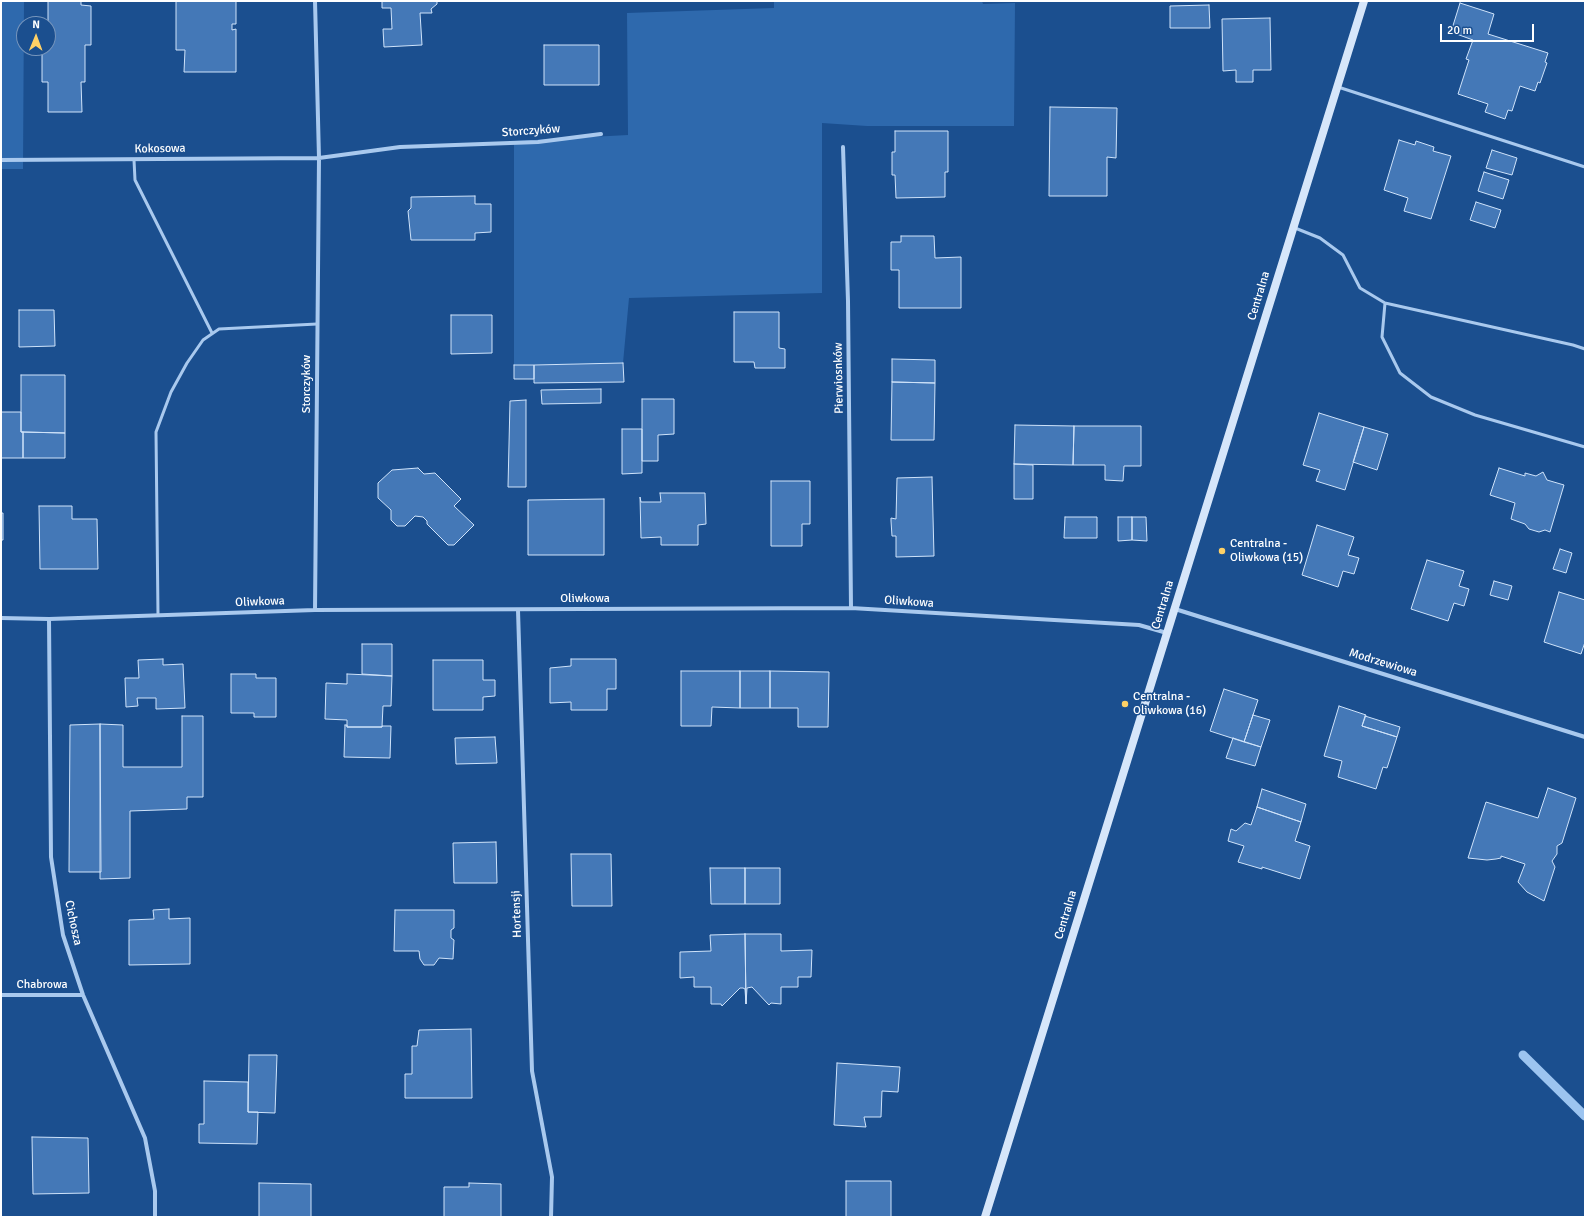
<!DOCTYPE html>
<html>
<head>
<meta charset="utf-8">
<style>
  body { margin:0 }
  #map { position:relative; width:1586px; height:1218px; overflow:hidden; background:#1b4f8f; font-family:Signika,sans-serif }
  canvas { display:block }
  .frame { position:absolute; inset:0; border:2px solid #fff; pointer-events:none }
  .north { position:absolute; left:16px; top:16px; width:40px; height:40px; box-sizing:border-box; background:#1b4f8f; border:1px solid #7695bc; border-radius:50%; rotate:1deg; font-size:11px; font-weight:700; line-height:16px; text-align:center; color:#fff }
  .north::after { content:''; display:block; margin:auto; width:14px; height:18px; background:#ffd166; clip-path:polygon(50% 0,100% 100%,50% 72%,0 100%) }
  .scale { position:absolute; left:1440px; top:24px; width:94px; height:18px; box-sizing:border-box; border:2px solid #fff; border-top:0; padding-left:5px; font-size:12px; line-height:14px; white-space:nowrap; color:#fff; -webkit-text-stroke:3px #1b4f8f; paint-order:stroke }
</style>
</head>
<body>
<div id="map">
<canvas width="1586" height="1218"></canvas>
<div class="frame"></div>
<div class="north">N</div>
<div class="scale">20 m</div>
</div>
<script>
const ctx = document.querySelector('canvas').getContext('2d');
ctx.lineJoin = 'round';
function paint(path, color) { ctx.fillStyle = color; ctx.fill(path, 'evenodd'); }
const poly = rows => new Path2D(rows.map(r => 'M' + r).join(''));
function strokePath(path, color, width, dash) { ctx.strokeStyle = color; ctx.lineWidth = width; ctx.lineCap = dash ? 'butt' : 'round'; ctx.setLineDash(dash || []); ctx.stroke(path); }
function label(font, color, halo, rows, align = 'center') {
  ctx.font = font + ' Signika,sans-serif'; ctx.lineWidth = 3; ctx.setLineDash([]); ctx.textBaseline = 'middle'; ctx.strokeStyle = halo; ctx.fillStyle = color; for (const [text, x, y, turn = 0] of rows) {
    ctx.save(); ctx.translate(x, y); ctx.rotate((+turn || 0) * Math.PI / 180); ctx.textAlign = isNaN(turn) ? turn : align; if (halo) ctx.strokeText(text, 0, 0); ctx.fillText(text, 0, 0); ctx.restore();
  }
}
const green = poly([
  [1,1,24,1,23,169,1,169],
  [774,1,982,1,983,4,1015,3,1014,126,867,126,822,123,822,293,629,298,623,363,514,365,514,141,628,135,627,13,774,8]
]);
const stream = poly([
  [1523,1055,1585,1116]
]);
const building = poly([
  [48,1,81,1,81,5,91,6,91,45,85,45,85,82,81,82,82,112,48,112,48,82,42,82,42,48,48,48,48,1],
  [176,1,236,1,236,24,232,24,232,30,236,29,236,72,184,72,185,50,176,50,176,1],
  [382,1,437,1,437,4,431,9,432,13,420,13,422,45,384,47,383,29,392,29,391,8,382,8,382,1],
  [1460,3,1494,14,1488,34,1548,53,1545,62,1547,63,1540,83,1538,82,1535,91,1520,86,1512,111,1508,110,1505,119,1485,112,1488,104,1458,94,1469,60,1466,59,1473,40,1451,32,1460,3],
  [1209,5,1210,28,1170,28,1170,6,1209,5],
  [1270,18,1271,70,1253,70,1253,82,1236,82,1236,70,1223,71,1222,19,1270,18],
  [544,45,599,45,599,85,544,85,544,45],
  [1050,107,1117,108,1116,158,1107,157,1107,196,1049,196,1050,107],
  [895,131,948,131,948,172,945,172,945,197,896,198,895,175,892,175,892,152,895,152,895,131],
  [1399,140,1415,145,1416,141,1434,147,1433,151,1451,156,1431,219,1404,211,1408,198,1384,190,1399,140],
  [1492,150,1517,158,1512,175,1486,168,1492,150],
  [1484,172,1509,180,1503,199,1478,191,1484,172],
  [475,196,475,204,491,204,491,232,475,233,475,240,411,240,408,211,411,208,411,197,475,196],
  [1476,202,1501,210,1495,228,1470,220,1476,202],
  [901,236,934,236,935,258,961,257,961,308,899,308,899,270,891,270,891,242,901,242,901,236],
  [19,310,54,310,55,346,19,347,19,310],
  [734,312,779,312,779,348,785,349,785,368,755,368,754,362,734,362,734,312],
  [451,315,492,315,492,353,451,354,451,315],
  [892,359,935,360,935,383,892,382,892,359],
  [623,363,624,382,534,383,534,365,623,363],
  [514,365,534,365,534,379,514,379,514,365],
  [21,375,65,375,65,433,21,432,21,375],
  [892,382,935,383,934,440,891,440,892,382],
  [601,389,601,403,542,404,541,390,601,389],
  [642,399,674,399,674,434,658,435,658,461,642,461,642,399],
  [526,400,526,487,508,487,510,401,526,400],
  [1,412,21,412,21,432,23,432,23,458,1,458,1,412],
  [1319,413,1364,427,1345,490,1316,481,1320,470,1303,465,1319,413],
  [1015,425,1074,426,1073,465,1014,464,1015,425],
  [1074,426,1141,426,1141,466,1124,466,1123,481,1105,480,1105,465,1073,465,1074,426],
  [1364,427,1388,434,1377,470,1353,462,1364,427],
  [622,429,642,429,642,473,622,474,622,429],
  [23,432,65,433,65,458,23,458,23,432],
  [1014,464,1033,465,1033,499,1014,499,1014,464],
  [418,468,424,474,435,473,461,499,454,506,474,525,454,545,448,545,427,524,427,521,423,517,415,516,405,526,397,526,391,520,391,510,378,498,378,483,392,470,418,468],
  [1499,468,1525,476,1525,473,1536,476,1543,472,1547,480,1564,485,1550,532,1545,530,1539,532,1529,529,1525,524,1511,519,1515,503,1490,495,1499,468],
  [932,477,934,556,896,557,896,536,892,536,891,521,891,518,896,519,897,478,932,477],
  [771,481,810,481,810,524,802,524,802,546,771,546,771,481],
  [660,493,705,493,706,524,698,525,698,545,661,545,661,537,641,538,640,497,641,502,661,502,660,493],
  [604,499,604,555,528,555,528,500,604,499],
  [39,506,72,506,72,519,97,519,98,569,40,569,39,506],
  [1,513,3,513,3,540,1,540,1,513],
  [1065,517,1097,517,1097,538,1064,538,1065,517],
  [1118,517,1132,517,1132,540,1118,541,1118,517],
  [1132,517,1146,517,1147,541,1132,540,1132,517],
  [1317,525,1354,537,1348,555,1359,558,1354,574,1343,571,1338,587,1302,575,1317,525],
  [1560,549,1572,553,1566,573,1553,569,1560,549],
  [1427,560,1464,571,1459,586,1469,589,1464,606,1454,603,1448,621,1411,609,1427,560],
  [1494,581,1512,586,1508,600,1490,595,1494,581],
  [1559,592,1585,600,1585,642,1581,654,1544,642,1559,592],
  [362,644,392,644,392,676,362,674,362,644],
  [163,659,163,665,183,664,185,708,156,709,156,698,137,698,138,706,126,707,125,678,139,678,138,660,163,659],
  [571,659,616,659,616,689,607,689,607,710,571,710,571,702,550,703,550,668,571,666,571,659],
  [433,660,483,660,483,680,495,680,495,696,483,697,483,710,433,710,433,660],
  [681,671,740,671,740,708,712,707,711,726,681,726,681,671],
  [740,671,770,671,770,708,740,708,740,671],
  [770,671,829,672,828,727,798,727,798,708,770,708,770,671],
  [231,674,256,674,256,678,276,678,276,717,254,717,254,713,231,713,231,674],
  [347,674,392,676,391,706,383,706,382,727,347,727,347,720,325,719,326,683,347,684,347,674],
  [1224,689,1258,700,1244,742,1210,731,1224,689],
  [1339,706,1366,715,1362,726,1397,737,1387,768,1383,767,1376,789,1338,777,1342,761,1324,756,1339,706],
  [1253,715,1270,720,1261,747,1244,742,1253,715],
  [182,716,203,716,203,797,187,797,187,809,130,811,130,878,100,879,100,724,123,725,123,767,182,767,182,716],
  [1365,716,1400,727,1397,737,1362,726,1365,716],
  [100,724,101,872,69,872,70,725,100,724],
  [345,725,347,725,347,727,382,727,382,726,391,726,390,758,344,757,345,725],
  [495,737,497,763,456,764,455,738,495,737],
  [1233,738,1261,747,1255,766,1226,758,1233,738],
  [1548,788,1576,798,1562,843,1557,846,1557,854,1552,861,1555,867,1544,901,1527,892,1518,882,1525,864,1501,856,1501,858,1496,859,1487,860,1468,858,1486,802,1538,818,1548,788],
  [1262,789,1306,804,1301,822,1257,807,1262,789],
  [1257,807,1301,822,1295,841,1310,846,1300,879,1262,867,1262,869,1238,862,1244,846,1228,841,1231,829,1236,831,1245,823,1251,825,1257,807],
  [496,842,497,883,454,883,453,843,496,842],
  [571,854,611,854,612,906,572,906,571,854],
  [710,868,745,868,745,904,711,904,710,868],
  [745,868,780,868,780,904,745,904,745,868],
  [169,909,169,919,190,918,190,964,129,965,129,920,154,919,153,910,169,909],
  [395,910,454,910,454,928,451,930,451,938,454,940,453,959,439,958,434,965,424,965,420,959,419,951,394,951,395,910],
  [745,934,746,1004,745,989,743,988,740,988,722,1006,721,1004,711,1004,711,987,694,987,694,977,680,978,680,952,711,951,710,935,745,934],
  [745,934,781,934,781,951,812,950,811,977,798,977,798,987,781,987,781,1004,771,1003,769,1005,752,987,747,988,746,1004,745,934],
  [471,1029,472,1098,405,1098,405,1074,412,1074,412,1046,417,1046,419,1030,471,1029],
  [249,1055,277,1055,275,1113,248,1112,249,1055],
  [837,1063,900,1067,898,1092,882,1091,881,1117,864,1117,866,1127,834,1125,837,1063],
  [204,1081,248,1082,248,1112,258,1112,257,1144,199,1143,199,1124,204,1124,204,1081],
  [32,1137,88,1138,89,1193,33,1194,32,1137],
  [846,1181,891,1181,891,1217,846,1217,846,1181],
  [259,1183,311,1184,311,1217,259,1217,259,1183],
  [469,1183,501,1184,501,1217,444,1217,444,1187,469,1187,469,1183]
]);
const lane = poly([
  [1338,87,1585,167],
  [134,160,135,180,212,333],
  [1295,228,1320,238,1343,255,1360,288,1385,303,1573,345,1585,349],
  [1385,303,1382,337,1400,373,1431,397,1475,415,1585,447],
  [158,615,156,432,171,392,187,363,203,340,219,329,317,324]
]);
const street = poly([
  [843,147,848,301,851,608],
  [1,160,319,158,400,147,538,142,601,134],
  [1175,609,1585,737],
  [315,610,319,158,315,1],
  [518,610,532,1071,552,1177,551,1217],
  [1,618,49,619,315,610,851,608,1139,625,1167,633],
  [49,619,51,857,63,935,83,995,145,1138,155,1191,155,1217],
  [1,995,83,995]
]);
const secondary = poly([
  [985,1217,1364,1]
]);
const markers = [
  [1222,551,4,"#ffd166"],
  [1125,704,4,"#ffd166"]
];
const streetNames = [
  ["Storczyków",531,131,-4],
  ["Kokosowa",160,149,-1],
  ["Centralna",1259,296,-73],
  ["Pierwiosnków",839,378,-91],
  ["Storczyków",307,384,-90],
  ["Oliwkowa",585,599],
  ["Oliwkowa",260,602,-2],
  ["Oliwkowa",909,602,4],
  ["Centralna",1163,605,-73],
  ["Modrzewiowa",1383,663,17],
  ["Hortensji",517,914,-92],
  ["Centralna",1066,915,-73],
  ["Cichosza",73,923,78],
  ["Chabrowa",42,985]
];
const poiNames = [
  ["Centralna -",1230,544],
  ["Oliwkowa (15)",1230,558],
  ["Centralna -",1133,697],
  ["Oliwkowa (16)",1133,711]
];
paint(green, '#2e69ad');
strokePath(stream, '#9cc4f0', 9);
paint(building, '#4478b7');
strokePath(building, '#cfe3fa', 1);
strokePath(lane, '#a9c9ee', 3);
strokePath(street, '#a9c9ee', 4);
strokePath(secondary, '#d6e6fa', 8);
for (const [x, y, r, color] of markers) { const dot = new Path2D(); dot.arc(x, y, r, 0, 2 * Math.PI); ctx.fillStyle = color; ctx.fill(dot); strokePath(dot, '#1b4f8f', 1.5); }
label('12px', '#fff', '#1b4f8f', streetNames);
label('12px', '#fff', '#1b4f8f', poiNames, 'left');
</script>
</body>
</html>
